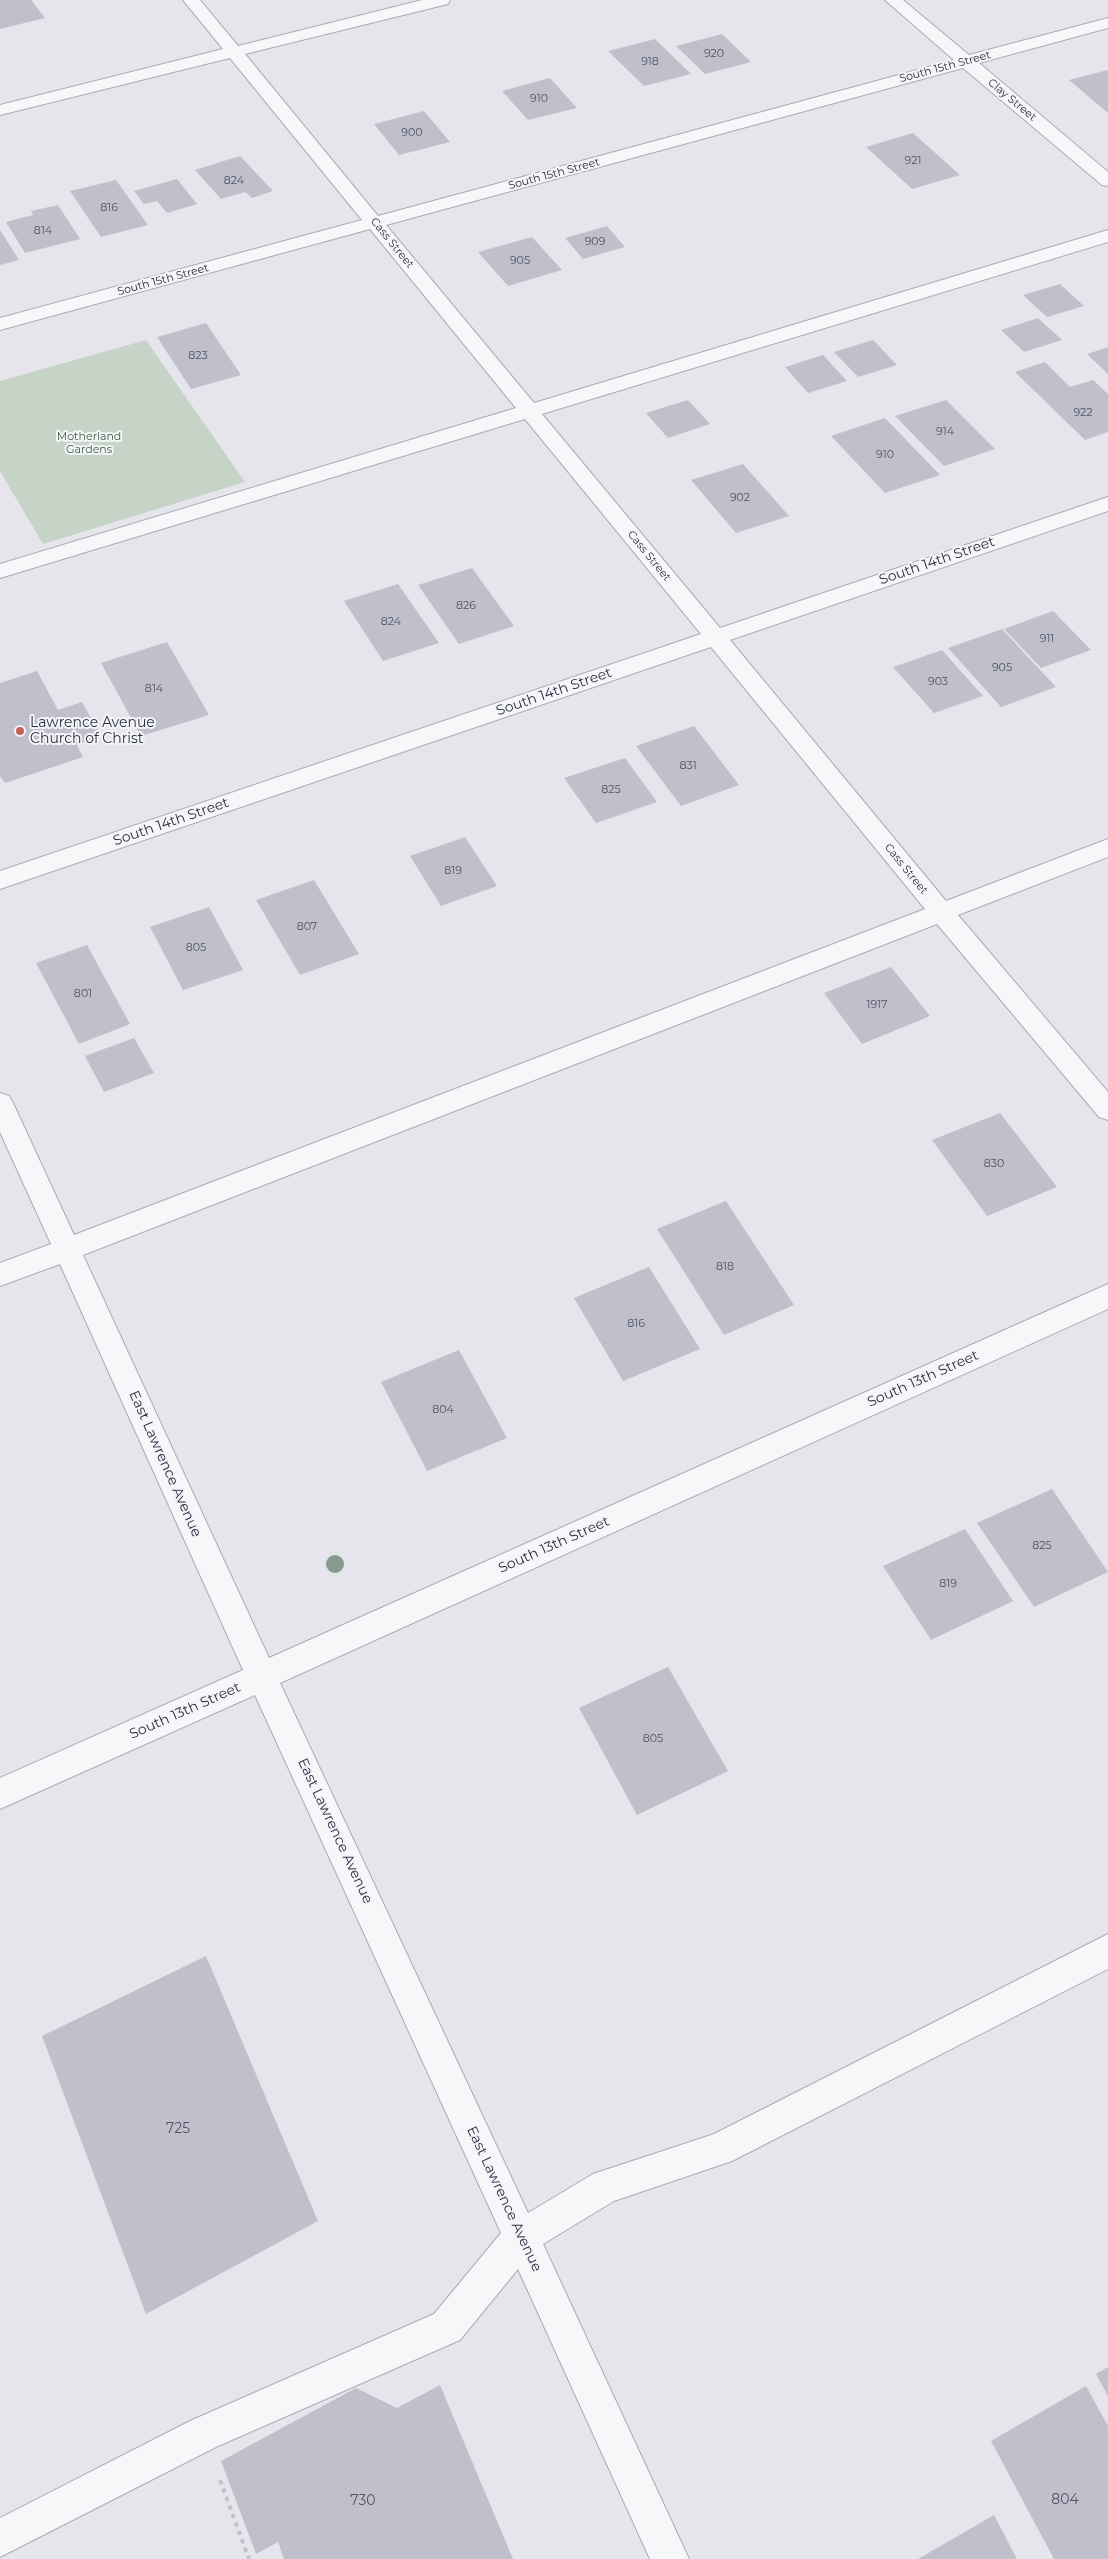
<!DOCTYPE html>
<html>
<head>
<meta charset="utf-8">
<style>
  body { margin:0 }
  canvas { display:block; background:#e5e5eb }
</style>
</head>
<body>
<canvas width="1108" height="2559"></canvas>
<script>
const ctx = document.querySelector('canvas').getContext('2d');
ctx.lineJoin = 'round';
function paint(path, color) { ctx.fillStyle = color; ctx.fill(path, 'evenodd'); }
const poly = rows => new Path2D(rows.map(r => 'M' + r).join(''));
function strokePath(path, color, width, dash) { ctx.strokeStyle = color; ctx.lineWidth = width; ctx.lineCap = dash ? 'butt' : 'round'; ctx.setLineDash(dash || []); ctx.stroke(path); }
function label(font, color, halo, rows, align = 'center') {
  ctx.font = font + ' Montserrat,sans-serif'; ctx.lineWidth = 4; ctx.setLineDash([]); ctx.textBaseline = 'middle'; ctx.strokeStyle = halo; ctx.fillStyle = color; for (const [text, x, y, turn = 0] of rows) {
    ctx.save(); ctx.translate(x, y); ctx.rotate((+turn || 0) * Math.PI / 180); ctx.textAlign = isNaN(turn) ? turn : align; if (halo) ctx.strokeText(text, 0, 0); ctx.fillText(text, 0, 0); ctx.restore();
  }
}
const green = poly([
  [146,340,245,482,43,544,0,471,0,381]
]);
const building = poly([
  [0,0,31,0,45,18,0,29],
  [722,34,751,62,705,74,676,46],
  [655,39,691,74,644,86,608,51],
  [1108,70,1108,113,1069,80],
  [550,78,577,108,528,120,502,91],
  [424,111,450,142,399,155,374,124],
  [913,133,960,175,912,189,866,147],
  [240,156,273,191,252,198,245,192,221,199,195,170],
  [177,179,197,204,167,213,157,201,144,204,134,191],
  [116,180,148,225,101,237,70,191],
  [58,205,80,239,25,253,6,222,33,215,31,211],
  [607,226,625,247,583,259,565,238],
  [0,230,19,260,0,265],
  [532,237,562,270,508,286,478,252],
  [1060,284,1084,306,1047,317,1023,295],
  [1038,318,1062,340,1024,352,1001,330],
  [206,323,241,375,191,389,157,337],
  [873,340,897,365,858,377,834,352],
  [1108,347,1108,374,1087,354],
  [823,355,847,381,808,393,785,367],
  [1045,362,1070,387,1093,380,1108,394,1108,432,1085,440,1015,372],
  [688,400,710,424,668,438,646,413],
  [946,400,995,449,944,466,895,416],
  [885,418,940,475,885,493,831,436],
  [743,464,789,516,736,533,691,480],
  [472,568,514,626,459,644,418,585],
  [398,584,439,643,383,661,344,601],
  [1053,611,1091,650,1041,668,1004,629],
  [1002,629,1056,687,1001,707,948,648],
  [167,642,209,715,141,736,101,663],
  [942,650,983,696,934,713,893,667],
  [37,671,58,710,82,702,101,736,77,745,83,757,5,783,0,776,0,683],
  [694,726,739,785,681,806,636,746],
  [625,758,657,802,596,823,564,778],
  [465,837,497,886,441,906,410,856],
  [314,880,359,954,300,975,256,900],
  [209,907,243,970,183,990,150,927],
  [87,945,130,1024,79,1044,36,963],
  [891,967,930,1016,862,1044,824,993],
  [134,1038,154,1073,104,1092,85,1056],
  [1000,1113,1057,1187,987,1216,932,1140],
  [726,1201,794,1305,724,1335,657,1229],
  [649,1267,700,1349,623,1381,574,1298],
  [459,1350,507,1438,427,1471,381,1382],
  [1052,1489,1108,1572,1034,1607,977,1523],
  [965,1529,1013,1601,931,1640,883,1566],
  [668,1667,728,1771,637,1815,579,1708],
  [206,1956,318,2221,146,2314,42,2036],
  [1108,2367,1108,2396,1096,2374],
  [440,2385,513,2559,284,2559,278,2542,256,2554,221,2461,356,2388,397,2408],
  [1086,2386,1108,2426,1108,2559,1054,2559,991,2441],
  [994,2515,1017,2559,918,2559]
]);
const path = poly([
  [220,2480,249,2559]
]);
const minor = poly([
  [183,0,200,0,238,46,422,0,450,0,448,4,245,54,378,216,954,60,885,0,903,0,969,55,1108,18,1108,28,979,63,1108,172,1108,186,1102,185,963,68,386,225,534,403,1108,230,1108,242,542,414,720,628,1108,497,1108,511,730,640,946,901,1108,839,1108,857,958,915,1108,1092,1108,1120,1099,1117,937,924,83,1255,269,1658,1108,1284,1108,1309,280,1683,528,2213,593,2174,714,2134,1108,1934,1108,1969,732,2161,614,2201,543,2244,689,2559,650,2559,518,2269,460,2340,216,2447,0,2557,0,2518,190,2421,434,2314,501,2233,255,1695,0,1809,0,1778,243,1670,60,1264,0,1286,0,1263,51,1244,0,1132,0,1093,9,1096,13,1103,74,1235,925,909,711,647,0,889,0,871,701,634,525,419,0,578,0,564,516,408,370,229,0,330,0,318,362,220,230,58,0,115,0,105,223,49,183,0]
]);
const trees = [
  [335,1564]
];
const markers = [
  [20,731,5,"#c66254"]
];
const numberNames = [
  ["920",714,54],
  ["918",650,62],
  ["910",539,99],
  ["900",412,133],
  ["921",913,161],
  ["824",234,181],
  ["816",109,208],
  ["814",43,231],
  ["909",595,242],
  ["905",520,261],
  ["823",198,356],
  ["922",1083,413],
  ["914",945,432],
  ["910",885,455],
  ["902",740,498],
  ["826",466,606],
  ["824",391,622],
  ["911",1047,639],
  ["905",1002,668],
  ["903",938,682],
  ["814",154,689],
  ["831",688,766],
  ["825",611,790],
  ["819",453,871],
  ["807",307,927],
  ["805",196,948],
  ["801",83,994],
  ["1917",877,1005],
  ["830",994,1164],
  ["818",725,1267],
  ["816",636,1324],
  ["804",443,1410],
  ["825",1042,1546],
  ["819",948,1584],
  ["805",653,1739]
];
const farStreetnames = [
  ["South 15th Street",945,67,-15],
  ["Clay Street",1012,100,40],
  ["South 15th Street",554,174,-15],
  ["Cass Street",392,243,51],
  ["South 15th Street",163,280,-15],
  ["Cass Street",649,556,51],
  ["Cass Street",906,869,51]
];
const farParknames = [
  ["Motherland",89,437],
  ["Gardens",89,450]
];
const streetNames = [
  ["South 14th Street",937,561,-19],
  ["South 14th Street",554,692,-19],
  ["South 14th Street",171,822,-19],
  ["South 13th Street",923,1379,-24],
  ["East Lawrence Avenue",165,1464,66],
  ["South 13th Street",554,1545,-24],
  ["South 13th Street",185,1711,-24],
  ["East Lawrence Avenue",335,1831,65],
  ["East Lawrence Avenue",504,2199,65]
];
const poiNames = [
  ["Lawrence Avenue",30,723],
  ["Church of Christ",30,739]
];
const nearNumbernames = [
  ["725",178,2129],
  ["804",1065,2500],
  ["730",363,2501]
];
paint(green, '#c6d4c7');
paint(building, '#bfc0cb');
strokePath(minor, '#aaabb5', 2);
strokePath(path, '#c2c3ca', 4, [4.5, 4.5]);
paint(minor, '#f7f7fa');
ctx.fillStyle = '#889a8c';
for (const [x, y] of trees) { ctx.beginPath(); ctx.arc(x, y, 9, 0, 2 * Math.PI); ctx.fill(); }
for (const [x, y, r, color] of markers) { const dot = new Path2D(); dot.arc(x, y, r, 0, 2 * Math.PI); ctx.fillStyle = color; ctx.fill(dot); strokePath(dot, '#f4f5f8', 2); }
label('11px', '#525365', null, numberNames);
label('11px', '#2d2f43', '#f4f5f8', farStreetnames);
label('11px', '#3b5d3e', '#f4f5f8', farParknames);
label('14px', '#2d2f43', '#f4f5f8', streetNames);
label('14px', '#2d2f43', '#f4f5f8', poiNames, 'left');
label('14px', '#525365', null, nearNumbernames);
</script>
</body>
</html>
